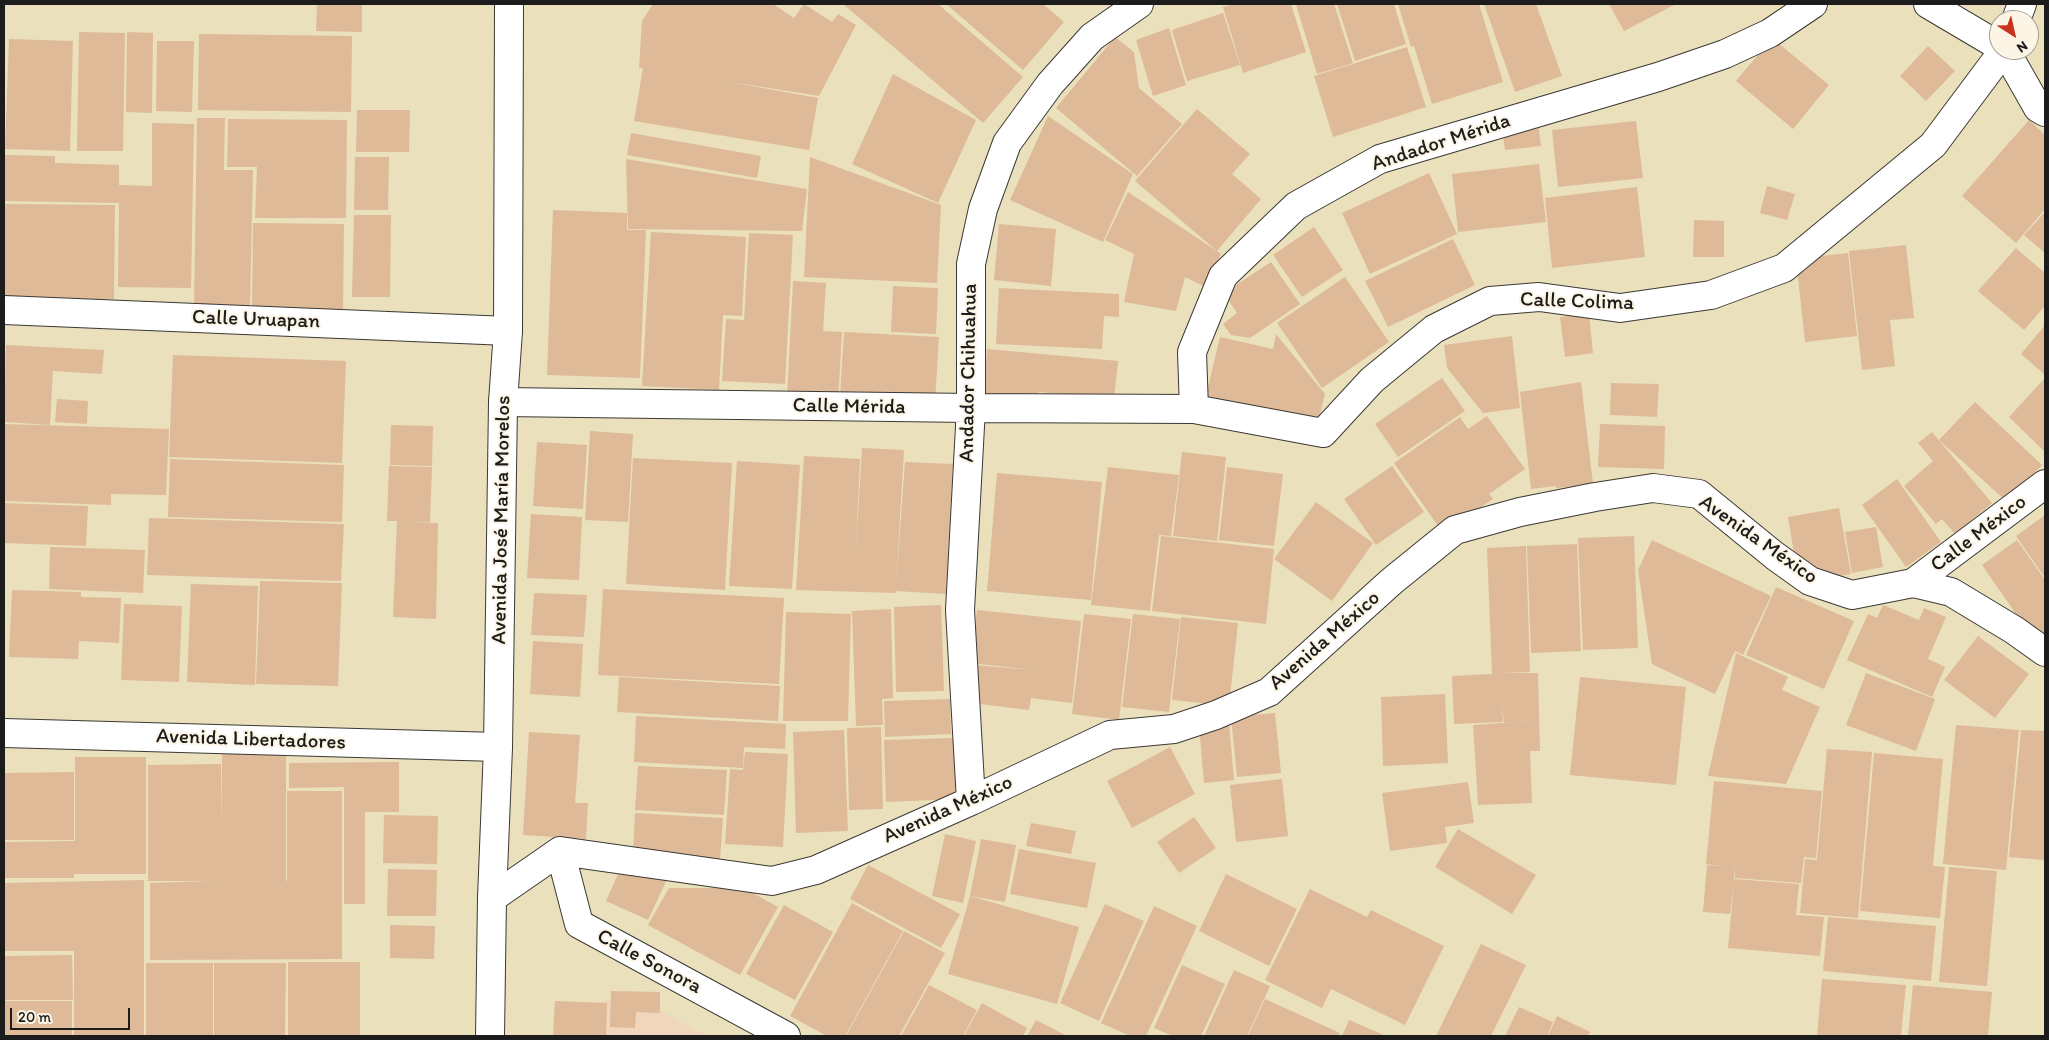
<!DOCTYPE html>
<html>
<head>
<meta charset="utf-8">
<style>
  body { margin:0 }
  #map { position:relative; width:2049px; height:1040px; overflow:hidden; background:#eae0bc; font-family:Itim,sans-serif }
  canvas { display:block }
  .frame { position:absolute; inset:0; border:5px solid #1c1c1c; pointer-events:none }
  .north { position:absolute; left:1989px; top:10px; width:50px; height:50px; box-sizing:border-box; background:#fcf5e5; border:1px solid #a29e95; border-radius:50%; rotate:145deg; font-size:14px; font-weight:700; line-height:20px; text-align:center; color:#1c1c1c }
  .north::after { content:''; display:block; margin:auto; width:18px; height:22px; background:#c8321e; clip-path:polygon(50% 0,100% 100%,50% 72%,0 100%) }
  .scale { position:absolute; left:10px; top:1008px; width:120px; height:22px; box-sizing:border-box; border:2px solid #1c1c1c; border-top:0; padding-left:6px; font-size:15px; line-height:18px; white-space:nowrap; color:#1c1c1c; -webkit-text-stroke:4px #fcf5e5; paint-order:stroke }
</style>
</head>
<body>
<div id="map">
<canvas width="2049" height="1040"></canvas>
<div class="frame"></div>
<div class="north">N</div>
<div class="scale">20 m</div>
</div>
<script>
const ctx = document.querySelector('canvas').getContext('2d');
ctx.lineJoin = 'round';
function paint(path, color) { ctx.fillStyle = color; ctx.fill(path, 'evenodd'); }
const poly = rows => new Path2D(rows.map(r => 'M' + r).join(''));
function strokePath(path, color, width, dash) { ctx.strokeStyle = color; ctx.lineWidth = width; ctx.lineCap = dash ? 'butt' : 'round'; ctx.setLineDash(dash || []); ctx.stroke(path); }
function label(font, color, halo, rows, align = 'center') {
  ctx.font = font + ' Itim,sans-serif'; ctx.lineWidth = 4; ctx.setLineDash([]); ctx.textBaseline = 'middle'; ctx.strokeStyle = halo; ctx.fillStyle = color; for (const [text, x, y, turn = 0] of rows) {
    ctx.save(); ctx.translate(x, y); ctx.rotate((+turn || 0) * Math.PI / 180); ctx.textAlign = isNaN(turn) ? turn : align; if (halo) ctx.strokeText(text, 0, 0); ctx.fillText(text, 0, 0); ctx.restore();
  }
}
const built = poly([
  [627,992,707,1036,589,1036,588,1008]
]);
const building = poly([
  [317,4,362,4,362,32,316,31],
  [653,4,773,4,794,18,804,4,832,22,838,14,856,25,819,96,725,81,818,98,809,150,634,121,643,68,639,68,642,21],
  [843,4,938,4,1023,77,983,123],
  [946,4,1043,4,1064,22,1023,70],
  [1233,4,1291,4,1306,52,1243,73,1223,7],
  [1296,4,1334,4,1353,63,1317,74],
  [1337,4,1394,4,1406,44,1355,61],
  [1398,4,1479,4,1503,82,1432,104,1414,46,1411,47],
  [1484,4,1536,4,1562,76,1515,92],
  [1609,4,1676,4,1624,31],
  [1223,13,1240,65,1187,81,1172,30],
  [1169,28,1186,85,1153,96,1136,40],
  [79,32,125,33,123,151,77,151],
  [127,32,153,33,152,113,126,112],
  [199,34,352,36,351,112,198,110],
  [1115,37,1134,52,1139,88,1182,124,1137,176,1056,108],
  [1772,38,1829,85,1793,129,1736,81],
  [9,39,73,41,70,151,5,149],
  [157,41,194,41,192,112,156,111],
  [1928,46,1955,71,1926,101,1900,76],
  [1407,47,1426,107,1333,137,1314,76],
  [893,74,976,120,938,203,852,164],
  [1197,109,1250,154,1232,174,1261,199,1217,251,1221,254,1205,287,1185,277,1176,311,1124,302,1134,254,1105,240,1128,192,1217,251,1135,181],
  [357,110,410,110,409,152,356,152],
  [1048,116,1133,174,1103,242,1010,200],
  [197,118,225,118,224,170,253,170,250,306,194,305],
  [228,119,347,120,346,218,255,218,257,167,227,167],
  [2029,120,2045,135,2045,209,2016,243,1962,196],
  [1636,121,1643,178,1558,187,1552,130],
  [152,123,194,124,191,288,118,287,119,203,4,201,4,155,55,156,55,163,119,165,119,185,152,186],
  [1538,123,1541,146,1505,150,1502,127],
  [631,133,761,156,757,178,627,155],
  [355,157,389,157,388,210,354,210],
  [810,157,941,205,937,283,804,277],
  [626,159,807,189,802,231,628,229],
  [1539,164,1546,222,1458,232,1452,174],
  [1429,173,1457,234,1370,274,1342,213],
  [1767,186,1795,194,1787,220,1760,213],
  [1637,187,1645,257,1552,268,1545,198],
  [4,204,115,205,114,299,4,298],
  [553,210,627,213,627,230,646,230,640,378,547,375],
  [2045,212,2045,253,2024,235],
  [354,215,391,215,390,297,352,297],
  [1694,220,1724,221,1724,257,1693,257],
  [253,223,344,224,343,311,252,310],
  [999,224,1056,229,1051,286,994,280],
  [1314,227,1343,270,1302,297,1273,255],
  [651,232,746,237,742,316,723,315,719,390,642,386],
  [749,233,793,235,785,384,722,381,726,319,744,320],
  [1453,239,1475,285,1388,327,1365,281],
  [1906,245,1914,318,1890,320,1895,366,1862,370,1849,251],
  [2016,248,2045,273,2045,306,2024,330,1978,291],
  [1848,253,1857,336,1805,342,1796,259],
  [1271,262,1300,304,1250,338,1231,335,1223,324,1237,313,1224,293],
  [1345,277,1389,342,1322,388,1277,323],
  [793,281,826,283,823,331,842,332,838,401,787,398],
  [893,286,938,288,936,334,891,332],
  [999,288,1119,294,1119,317,1104,316,1102,349,996,344],
  [1589,314,1593,353,1565,357,1560,317],
  [2045,325,2045,375,2021,354],
  [844,332,939,337,935,402,840,397],
  [1276,334,1325,394,1316,431,1204,404,1220,337,1273,349],
  [1512,336,1520,408,1483,413,1447,368,1444,345],
  [6,345,104,350,102,374,53,371,50,425,4,422],
  [987,349,1118,361,1114,399,1039,392,1038,400,983,396],
  [173,355,346,361,342,463,169,457],
  [1442,378,1465,411,1398,457,1375,424],
  [2044,379,2045,381,2045,452,2009,417],
  [1581,382,1593,484,1556,488,1556,486,1531,489,1520,392],
  [1611,383,1659,384,1657,417,1610,415],
  [57,399,88,401,87,424,55,422],
  [1975,402,2042,465,2007,502,1939,440],
  [1487,416,1525,469,1489,494,1493,499,1443,533,1394,463,1460,417,1468,429],
  [4,424,169,429,166,495,111,494,111,505,4,501],
  [1600,424,1665,426,1664,469,1598,467],
  [391,425,433,426,432,466,390,465],
  [590,431,633,434,628,522,585,520],
  [1932,432,1992,503,1955,534,1942,519,1936,524,1904,486,1933,461,1918,443],
  [537,442,587,445,583,509,533,506],
  [862,448,904,450,896,587,905,462,953,464,946,594,896,591,896,593,796,590,804,456,860,459,856,548],
  [1182,452,1226,457,1217,541,1173,536],
  [633,458,732,463,725,590,626,584],
  [170,459,344,465,342,522,168,517],
  [737,461,800,465,792,589,729,586],
  [389,466,432,467,430,522,411,522,438,523,436,619,393,617,397,521,387,521],
  [1392,466,1424,512,1376,545,1344,499],
  [1108,467,1179,475,1171,536,1159,535,1150,611,1091,605],
  [1227,467,1283,474,1274,546,1219,540],
  [997,473,1102,482,1091,600,987,591],
  [1897,479,1941,542,1906,567,1862,505],
  [1316,502,1373,543,1332,601,1274,559],
  [4,503,88,506,86,546,4,543],
  [1839,508,1851,574,1816,580,1797,571,1788,517],
  [531,514,582,517,579,580,527,578],
  [2045,515,2045,578,2016,536],
  [149,518,344,524,341,581,147,575],
  [1876,527,1883,567,1852,573,1845,532],
  [1161,536,1274,549,1266,624,1152,611],
  [1634,536,1638,648,1583,650,1578,538],
  [1652,540,1771,596,1743,655,1735,651,1715,694,1652,664,1638,570],
  [2017,540,2045,580,2045,632,2034,640,1982,565],
  [1577,544,1581,651,1531,653,1527,546],
  [1526,546,1530,672,1501,673,1538,673,1540,751,1530,751,1532,803,1478,805,1473,725,1529,721,1504,723,1502,704,1503,722,1454,724,1452,676,1492,674,1487,548],
  [50,547,145,550,143,593,49,589],
  [260,581,342,583,338,686,256,684],
  [191,584,258,586,255,685,187,682],
  [1776,587,1854,621,1824,689,1746,655],
  [603,589,784,598,779,684,598,675],
  [12,590,81,592,81,597,121,598,119,643,79,641,78,659,9,657],
  [534,593,587,595,584,637,531,635],
  [124,604,182,606,179,682,121,680],
  [941,605,944,691,896,692,894,607],
  [1883,605,1919,620,1924,608,1946,617,1928,659,1945,667,1932,697,1847,660,1868,614,1877,618],
  [891,609,893,698,882,699,883,725,856,726,852,611],
  [977,610,1081,621,1072,703,1031,698,1029,710,971,703,975,665,1034,670,971,663],
  [786,612,851,614,848,721,783,721],
  [1084,614,1131,619,1119,720,1072,714],
  [1133,614,1180,619,1169,712,1122,707],
  [1181,617,1238,623,1229,706,1172,700],
  [1978,636,2029,674,1995,718,1944,680],
  [533,641,583,644,580,697,530,694],
  [1736,653,1788,677,1782,690,1820,707,1786,784,1708,776],
  [1866,673,1935,699,1916,751,1846,725],
  [619,677,780,686,778,721,617,712],
  [1580,677,1686,687,1676,785,1570,775],
  [1445,694,1448,763,1383,766,1381,697],
  [950,699,951,734,885,737,884,701],
  [1275,713,1281,773,1237,777,1231,717],
  [636,716,786,724,785,749,744,747,743,768,634,762],
  [1229,723,1234,780,1204,783,1199,726],
  [1956,725,2019,730,2006,870,1943,864],
  [881,727,883,809,849,810,847,728],
  [844,730,848,831,796,833,793,732],
  [2021,730,2045,731,2045,860,2009,857],
  [529,732,580,735,575,803,588,803,586,839,523,835],
  [953,738,956,799,886,802,884,740],
  [1170,747,1195,794,1132,828,1107,781],
  [1827,749,1872,752,1858,918,1800,913,1805,859,1817,860],
  [745,752,788,754,783,847,725,844,730,769,743,770],
  [1874,753,1943,759,1933,866,1945,867,1940,918,1860,911],
  [222,754,286,754,286,881,221,882,287,881,287,791,342,791,342,959,150,960,150,883,212,881,148,881,148,765,221,764,222,828],
  [75,757,146,757,146,874,74,874,74,878,4,878,4,842,75,841],
  [399,762,399,812,365,812,365,904,344,904,344,787,289,788,289,763],
  [638,766,727,770,724,815,635,810],
  [74,772,74,840,4,840,4,773],
  [1282,779,1288,836,1236,842,1230,785],
  [1714,781,1822,791,1816,858,1804,857,1801,883,1735,878,1735,866,1734,879,1799,884,1796,915,1824,917,1820,956,1728,948,1734,884,1730,914,1703,912,1707,865,1723,866,1706,864],
  [1468,782,1474,823,1445,827,1447,843,1390,851,1382,793],
  [635,813,723,818,720,860,633,856],
  [384,815,438,816,437,864,383,863],
  [1194,817,1216,848,1179,873,1157,842],
  [1031,823,1076,831,1071,854,1026,846],
  [1458,829,1536,875,1512,914,1435,867],
  [945,834,976,841,963,903,932,896],
  [981,839,1016,845,1005,902,970,896],
  [1019,849,1096,863,1087,908,1010,894],
  [868,865,960,914,941,948,850,899],
  [621,867,668,877,648,920,606,901],
  [1949,867,1997,871,1987,986,1939,982],
  [388,869,437,870,436,916,387,916],
  [1226,874,1297,909,1269,966,1199,931],
  [144,880,144,1036,74,1036,74,951,4,951,4,883],
  [669,888,744,888,778,907,740,975,648,925],
  [1310,889,1367,917,1371,910,1444,946,1405,1025,1331,989,1322,1008,1265,980],
  [970,896,1079,927,1057,1004,948,974],
  [852,903,903,931,845,1036,827,1036,790,1016],
  [1105,904,1144,921,1099,1021,1060,1003],
  [784,905,833,932,795,1000,746,974],
  [1154,906,1197,926,1146,1036,1130,1036,1101,1023],
  [1828,917,1936,926,1931,981,1823,971],
  [390,925,435,926,434,959,390,958],
  [904,931,945,953,899,1036,846,1036],
  [1481,944,1526,965,1491,1036,1436,1036],
  [72,955,73,1000,4,1000,4,956],
  [288,962,360,962,360,1036,288,1036],
  [146,963,213,963,213,1036,146,1036],
  [214,963,286,963,285,1036,214,1036],
  [1182,965,1225,984,1201,1036,1173,1036,1154,1028],
  [1234,970,1270,986,1247,1036,1204,1036],
  [1822,979,1906,985,1901,1036,1817,1036],
  [929,985,977,1010,963,1036,901,1036],
  [1913,985,1992,992,1988,1036,1908,1036],
  [611,991,660,992,660,1013,636,1012,635,1028,610,1027],
  [1265,999,1340,1033,1338,1036,1248,1036],
  [4,1001,72,1001,72,1036,4,1036],
  [555,1001,607,1003,606,1036,553,1036],
  [982,1003,1027,1028,1023,1036,964,1036],
  [1519,1007,1553,1022,1547,1036,1505,1036],
  [1557,1016,1590,1032,1588,1036,1548,1036],
  [1036,1020,1067,1036,1027,1036],
  [1349,1020,1386,1036,1342,1036]
]);
const street = poly([
  [1928,4,1999,46],
  [2016,20,2022,4],
  [2005,50,2038,108,2045,112],
  [4,310,508,331],
  [503,402,971,408,1194,409,1323,433,1372,380,1434,329,1490,301,1539,297,1620,308,1711,295,1784,268,1933,145,2004,50],
  [1194,409,1192,352,1223,276,1296,206,1380,159,1658,77,1725,54,1770,33,1813,4],
  [1913,583,2045,484],
  [4,733,498,747],
  [971,801,960,610,971,408,971,264,983,209,1007,143,1050,84,1092,37,1139,4],
  [560,851,579,924,786,1036],
  [492,898,560,851,772,881,816,870,971,801,1110,735,1174,729,1216,715,1269,692,1392,581,1455,530,1520,512,1595,497,1653,488,1699,494,1775,556,1810,581,1852,595,1913,583,1951,592,2014,630,2045,652]
]);
const primary = poly([
  [490,1036,492,898,498,747,503,402,508,331,509,4]
]);
const streetNames = [
  ["Andador Mérida",1441,143,-18],
  ["Calle Colima",1577,302,2],
  ["Calle Uruapan",256,320,2],
  ["Andador Chihuahua",969,373,-89],
  ["Calle Mérida",849,407,1],
  ["Avenida José María Morelos",502,520,-89],
  ["Calle México",1979,534,-37],
  ["Avenida México",1758,540,35],
  ["Avenida México",1325,641,-41],
  ["Avenida Libertadores",251,740,2],
  ["Avenida México",948,810,-24],
  ["Calle Sonora",649,962,28]
];
paint(built, '#efd6bc');
paint(building, '#deba98');
strokePath(street, '#3b3934', 30);
strokePath(primary, '#3b3934', 30);
strokePath(street, '#fff', 28);
strokePath(primary, '#fff', 28);
label('21px', '#1c1c1c', '#fcf5e5', streetNames);
</script>
</body>
</html>
